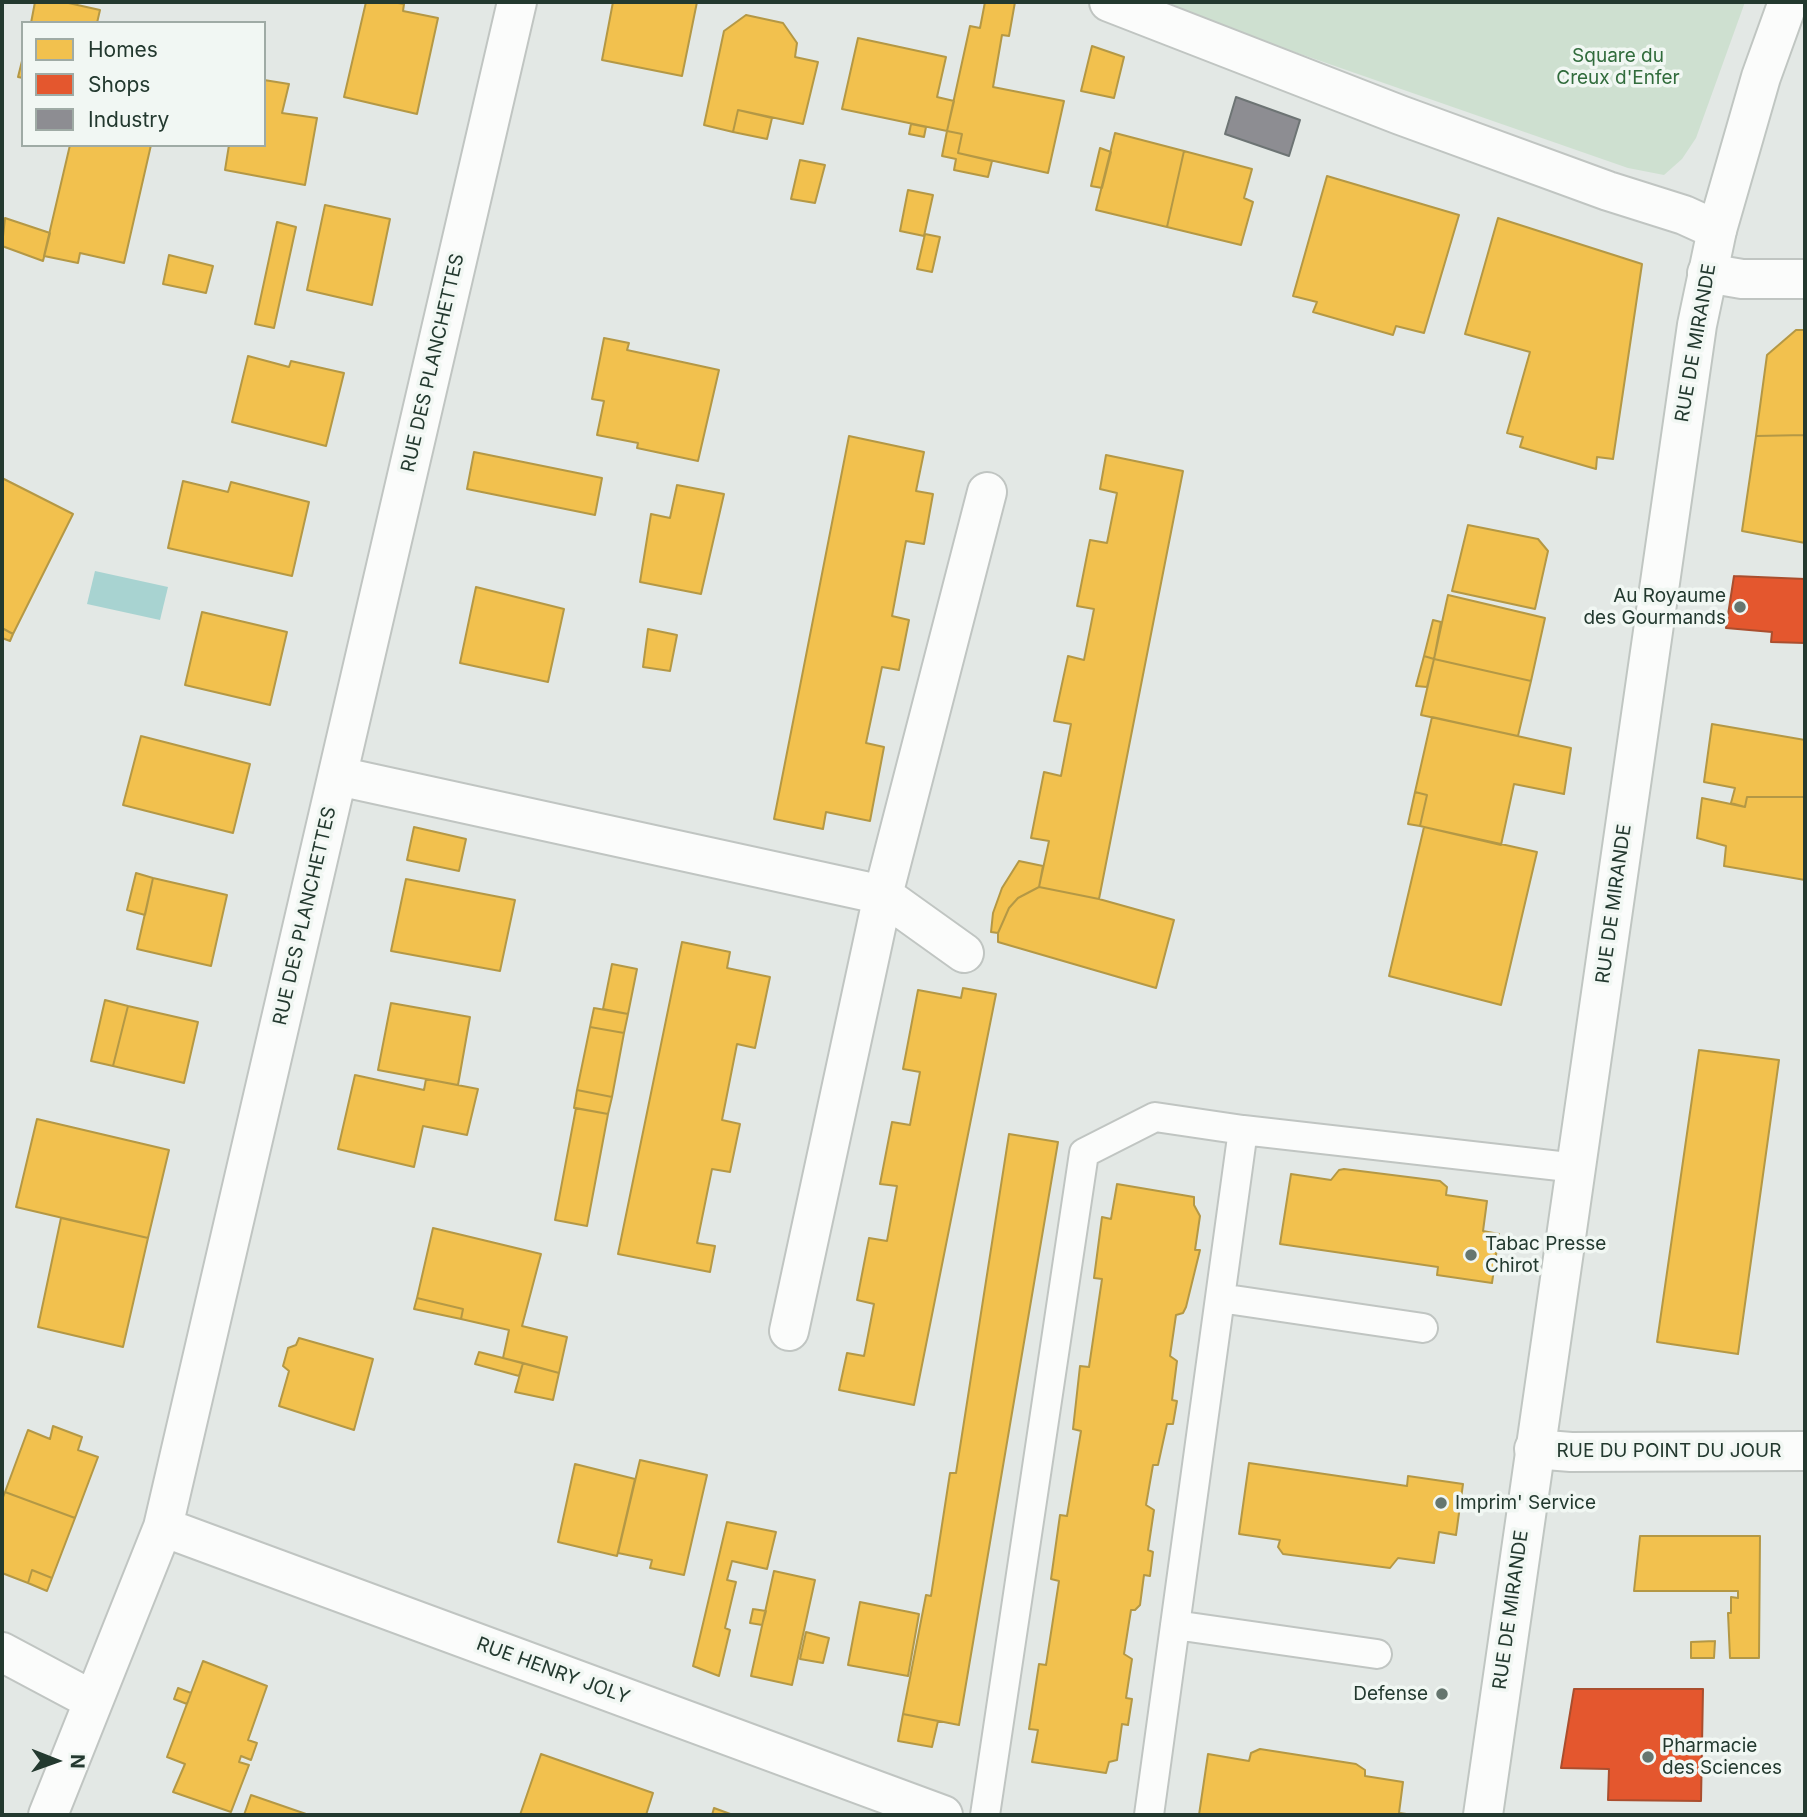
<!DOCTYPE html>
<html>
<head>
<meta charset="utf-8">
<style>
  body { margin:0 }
  #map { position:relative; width:1807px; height:1817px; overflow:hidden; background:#e3e8e5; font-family:Inter,sans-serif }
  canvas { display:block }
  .frame { position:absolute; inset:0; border:4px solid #23392f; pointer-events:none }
  .legend { position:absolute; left:21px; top:21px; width:245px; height:126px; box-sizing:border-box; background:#f1f7f3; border:2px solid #9faba5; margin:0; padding:9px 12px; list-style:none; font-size:21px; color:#23392f }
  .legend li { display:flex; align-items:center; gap:14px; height:35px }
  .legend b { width:35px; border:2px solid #9faba5 }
  .north { position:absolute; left:21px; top:1726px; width:70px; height:70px; -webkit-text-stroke:5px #f1f7f3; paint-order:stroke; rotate:91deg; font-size:19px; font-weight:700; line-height:28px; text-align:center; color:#23392f }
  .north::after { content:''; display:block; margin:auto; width:24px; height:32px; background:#23392f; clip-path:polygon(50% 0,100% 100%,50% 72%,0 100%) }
</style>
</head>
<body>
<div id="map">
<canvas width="1807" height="1817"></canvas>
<div class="frame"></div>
<ul class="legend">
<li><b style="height:19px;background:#f2c14e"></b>Homes</li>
<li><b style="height:19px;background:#e4572e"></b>Shops</li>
<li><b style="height:19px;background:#8d8d92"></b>Industry</li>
</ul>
<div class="north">N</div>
</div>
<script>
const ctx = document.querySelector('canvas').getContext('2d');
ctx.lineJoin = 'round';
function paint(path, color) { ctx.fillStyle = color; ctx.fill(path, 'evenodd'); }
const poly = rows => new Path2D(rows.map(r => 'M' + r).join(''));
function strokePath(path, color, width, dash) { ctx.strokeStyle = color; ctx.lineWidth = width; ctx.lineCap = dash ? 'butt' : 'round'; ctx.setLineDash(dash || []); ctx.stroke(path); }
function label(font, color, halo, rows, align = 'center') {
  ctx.font = font + ' Inter,sans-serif'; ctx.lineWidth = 7; ctx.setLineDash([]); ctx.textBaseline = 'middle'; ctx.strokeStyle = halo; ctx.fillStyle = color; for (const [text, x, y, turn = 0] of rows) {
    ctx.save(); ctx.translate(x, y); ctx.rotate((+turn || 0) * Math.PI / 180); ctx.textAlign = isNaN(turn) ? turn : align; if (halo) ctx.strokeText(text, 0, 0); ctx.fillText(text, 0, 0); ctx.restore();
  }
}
const green = poly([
  [1151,2,1745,2,1696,138,1682,159,1664,175,1628,168]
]);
const water = poly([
  [95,571,168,587,160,620,87,604]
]);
const homes = poly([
  [35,2,64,2,100,10,97,23,31,23,35,2],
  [366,2,392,2,404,4,403,11,438,18,417,114,344,97,366,2],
  [613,2,697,2,682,76,602,60,613,2],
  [985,2,1015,2,1009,36,1002,35,993,87,1064,101,1048,173,958,153,962,134,947,131,970,26,980,28,985,2],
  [746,15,783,23,797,43,795,57,818,62,803,124,738,110,733,132,704,125,724,31,746,15],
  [858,38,946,57,937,97,954,101,947,131,842,109,858,38],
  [1092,46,1124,57,1114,98,1081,91,1092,46],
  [23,57,23,78,18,77,23,57],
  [264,80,289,84,282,113,317,118,305,185,225,170,229,145,264,145,264,80],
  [738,110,772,118,767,139,733,132,738,110],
  [911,124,926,127,924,137,909,134,911,124],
  [947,131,962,134,958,153,992,161,988,177,954,170,956,159,942,156,947,131],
  [1115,133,1184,151,1167,227,1096,210,1115,133],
  [70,145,151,145,124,263,80,253,78,263,44,256,70,145],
  [1100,148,1111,152,1102,188,1091,186,1100,148],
  [1184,151,1252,169,1244,198,1253,202,1241,245,1167,227,1184,151],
  [800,160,825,165,815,203,791,199,800,160],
  [1327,176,1459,215,1424,333,1396,326,1393,335,1313,312,1317,302,1293,296,1327,176],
  [908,190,933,195,924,236,900,231,908,190],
  [325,205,390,219,372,305,307,290,325,205],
  [5,218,50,233,43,261,2,246,5,218],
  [1498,218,1642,264,1613,459,1597,457,1596,469,1520,447,1523,437,1507,433,1530,352,1465,334,1498,218],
  [277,222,296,227,274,328,255,324,277,222],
  [925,234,940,237,932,272,917,269,925,234],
  [169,255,213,266,206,293,163,284,169,255],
  [1796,330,1805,330,1805,435,1756,436,1767,355,1796,330],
  [604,338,629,343,627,350,719,370,698,461,637,448,638,443,597,435,604,401,592,399,604,338],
  [248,356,289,367,291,361,344,373,326,446,232,422,248,356],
  [1805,435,1805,543,1742,531,1756,436,1805,435],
  [849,436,924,452,916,491,933,494,924,544,906,541,892,616,909,620,899,670,882,667,866,743,884,747,870,821,826,812,823,829,774,819,849,436],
  [474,452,602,478,595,515,467,489,474,452],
  [1106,455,1183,471,1099,899,1039,887,1049,841,1031,838,1044,772,1061,776,1071,724,1054,721,1068,656,1084,660,1094,609,1077,606,1090,540,1107,543,1117,493,1100,489,1106,455],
  [2,478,73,514,13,634,2,628,2,478],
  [183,481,228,492,231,482,309,502,292,576,168,548,183,481],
  [677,485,724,494,701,594,640,582,651,514,670,518,677,485],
  [1468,525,1538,539,1548,551,1535,609,1452,591,1468,525],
  [476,587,564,609,548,682,460,663,476,587],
  [1448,595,1545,618,1531,681,1434,659,1448,595],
  [202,612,287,632,270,705,185,685,202,612],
  [1433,620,1441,622,1434,659,1424,656,1433,620],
  [2,628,13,634,10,641,2,638,2,628],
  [648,629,677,635,670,671,643,667,648,629],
  [1424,656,1434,659,1427,687,1416,686,1424,656],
  [1434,659,1531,681,1518,736,1421,715,1434,659],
  [1432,717,1571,748,1564,794,1514,784,1501,845,1420,826,1427,795,1415,792,1432,717],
  [1712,724,1805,740,1805,797,1747,797,1745,807,1731,803,1735,788,1704,782,1712,724],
  [141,736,250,764,233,833,123,805,141,736],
  [1415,792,1427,795,1420,826,1408,824,1415,792],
  [1747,797,1805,797,1805,880,1724,866,1726,846,1697,838,1702,798,1745,807,1747,797],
  [414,827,466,839,459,871,407,860,414,827],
  [1424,827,1537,852,1501,1005,1389,976,1424,827],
  [1019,861,1043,866,1039,887,1018,898,1009,908,998,933,991,932,993,913,1002,888,1019,861],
  [136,873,153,878,145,915,127,910,136,873],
  [153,878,227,895,211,966,137,949,153,878],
  [406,879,515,900,500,971,391,951,406,879],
  [1039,887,1099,899,1174,920,1156,988,998,942,998,933,1009,908,1018,898,1039,887],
  [682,942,730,952,727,968,770,977,755,1048,737,1044,722,1120,740,1124,730,1172,712,1169,697,1243,715,1246,710,1272,618,1254,682,942],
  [612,964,637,969,628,1014,603,1009,612,964],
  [963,988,996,994,914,1405,839,1390,847,1353,864,1356,874,1304,857,1300,869,1238,887,1241,897,1186,880,1184,892,1122,910,1125,920,1072,903,1069,918,990,961,998,963,988],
  [105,1000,128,1006,113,1066,91,1061,105,1000],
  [391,1003,470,1017,458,1085,378,1070,391,1003],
  [128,1006,198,1022,184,1083,113,1066,128,1006],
  [594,1008,628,1014,624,1033,590,1027,594,1008],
  [590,1027,624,1033,612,1097,577,1090,590,1027],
  [1699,1050,1779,1060,1738,1354,1657,1342,1699,1050],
  [355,1075,424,1090,426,1079,478,1089,467,1135,423,1126,414,1167,338,1149,355,1075],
  [577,1090,612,1097,608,1114,574,1108,577,1090],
  [576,1108,608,1114,587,1226,555,1220,576,1108],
  [37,1119,169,1150,148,1238,16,1207,37,1119],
  [1009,1134,1058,1142,959,1725,903,1714,926,1595,931,1596,950,1473,956,1473,1009,1134],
  [1344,1169,1440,1181,1447,1187,1446,1195,1487,1201,1483,1231,1499,1234,1492,1283,1437,1275,1438,1267,1280,1244,1291,1174,1331,1180,1339,1170,1344,1169],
  [1117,1184,1194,1197,1194,1205,1200,1216,1195,1250,1200,1250,1186,1307,1183,1313,1176,1315,1170,1356,1177,1361,1172,1400,1177,1401,1173,1424,1167,1424,1158,1465,1153,1465,1146,1505,1154,1510,1148,1550,1153,1552,1150,1576,1144,1575,1140,1605,1135,1610,1131,1610,1124,1654,1132,1659,1126,1698,1132,1699,1128,1725,1122,1724,1117,1760,1109,1762,1106,1773,1032,1762,1038,1730,1029,1729,1039,1664,1046,1665,1059,1581,1051,1579,1060,1515,1067,1516,1081,1431,1073,1429,1080,1366,1089,1367,1102,1279,1094,1278,1102,1217,1111,1219,1117,1184],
  [61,1218,148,1238,123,1347,38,1327,61,1218],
  [433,1228,541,1254,522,1326,567,1337,559,1373,503,1358,509,1330,461,1319,463,1309,417,1298,433,1228],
  [417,1298,463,1309,461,1319,414,1309,417,1298],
  [299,1338,373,1359,354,1430,279,1406,289,1371,283,1366,288,1348,296,1345,299,1338],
  [479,1352,523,1363,519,1376,475,1364,479,1352],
  [523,1363,559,1373,553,1400,515,1392,523,1363],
  [53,1426,82,1437,78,1450,98,1457,75,1518,5,1492,28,1430,50,1439,53,1426],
  [640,1460,707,1475,684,1575,650,1568,652,1560,618,1553,640,1460],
  [1249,1463,1407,1486,1408,1476,1463,1484,1456,1535,1439,1532,1434,1563,1398,1558,1390,1568,1283,1554,1278,1547,1280,1540,1239,1534,1249,1463],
  [575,1464,635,1479,617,1556,558,1542,575,1464],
  [5,1492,75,1518,52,1578,32,1570,28,1583,2,1573,2,1500,5,1492],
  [727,1522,776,1532,767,1569,732,1561,727,1580,736,1582,725,1628,730,1630,719,1676,693,1666,727,1522],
  [1640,1536,1760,1536,1759,1658,1730,1658,1728,1613,1731,1613,1731,1597,1738,1598,1738,1591,1634,1591,1640,1536],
  [32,1570,52,1578,47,1591,28,1583,32,1570],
  [774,1571,815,1580,792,1685,751,1676,774,1571],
  [860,1602,919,1614,908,1676,848,1665,860,1602],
  [753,1609,766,1611,762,1625,750,1623,753,1609],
  [806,1632,829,1638,823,1663,800,1659,806,1632],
  [1715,1641,1714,1658,1691,1658,1691,1642,1715,1641],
  [203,1661,267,1686,248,1740,257,1743,251,1760,241,1756,239,1762,249,1765,231,1812,173,1792,185,1764,167,1757,203,1661],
  [178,1688,191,1693,187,1704,174,1699,178,1688],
  [903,1714,938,1721,932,1747,898,1741,903,1714],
  [1260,1749,1356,1764,1365,1770,1365,1776,1403,1782,1399,1813,1414,1815,1199,1815,1208,1754,1249,1761,1251,1753,1260,1749],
  [541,1754,653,1793,646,1815,520,1815,541,1754],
  [251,1795,309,1815,244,1815,251,1795],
  [714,1808,733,1815,712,1815,714,1808]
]);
const shops = poly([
  [1734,576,1805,579,1805,643,1771,642,1772,632,1726,628,1734,576],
  [1574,1689,1703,1689,1701,1801,1608,1800,1609,1769,1561,1768,1574,1689]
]);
const industry = poly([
  [1236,97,1300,120,1289,156,1225,134,1236,97]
]);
const service = poly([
  [1220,1298,1423,1328],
  [1175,1625,1377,1654],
  [985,1815,1084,1153,1155,1117,1243,1130],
  [1149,1815,1243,1130,1577,1168]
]);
const minor = poly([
  [1109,2,1400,115,1608,191,1684,215,1717,230],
  [1707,273,1742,279,1805,279],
  [338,776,883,895,964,953],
  [789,1331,883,895,987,492],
  [1534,1449,1571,1452,1805,1451],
  [163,1527,943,1815],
  [2,1652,92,1700],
  [48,1815,163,1527,517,2]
]);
const secondary = poly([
  [1483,1815,1697,325,1717,230,1761,77,1788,2]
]);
const markers = [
  [1740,607,7,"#66766f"],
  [1471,1255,7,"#66766f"],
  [1441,1503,7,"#66766f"],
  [1442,1694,7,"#66766f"],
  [1648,1757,7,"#66766f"]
];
const parkNames = [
  ["Square du",1618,56],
  ["Creux d'Enfer",1618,78]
];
const streetNames = [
  ["RUE DE MIRANDE",1696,343,-80],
  ["RUE DES PLANCHETTES",433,363,-77],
  ["RUE DE MIRANDE",1614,904,-82],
  ["RUE DES PLANCHETTES",305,916,-77],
  ["RUE DU POINT DU JOUR",1669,1451],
  ["RUE DE MIRANDE",1511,1610,-82],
  ["RUE HENRY JOLY",553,1671,20]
];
const poiNames = [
  ["Au Royaume",1726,596,"right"],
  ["des Gourmands",1726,618,"right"],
  ["Tabac Presse",1485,1244],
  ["Chirot",1485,1266],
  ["Imprim' Service",1455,1503],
  ["Defense",1428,1694,"right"],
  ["Pharmacie",1662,1746],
  ["des Sciences",1662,1768]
];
paint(green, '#cee0d0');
paint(water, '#a8d3d1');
paint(homes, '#f2c14e');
strokePath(homes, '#b49845', 2);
paint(shops, '#e4572e');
strokePath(shops, '#aa4e2e', 2);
paint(industry, '#8d8d92');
strokePath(industry, '#6d7474', 2);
strokePath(service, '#c0c5c2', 32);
strokePath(minor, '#c0c5c2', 42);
strokePath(secondary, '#c0c6c2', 42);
strokePath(service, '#fbfcfb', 28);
strokePath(minor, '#fbfcfb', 38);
strokePath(secondary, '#fbfcfb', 38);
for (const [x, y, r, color] of markers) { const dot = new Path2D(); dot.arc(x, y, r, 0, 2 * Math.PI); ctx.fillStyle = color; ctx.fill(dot); strokePath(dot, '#f1f7f3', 2.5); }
label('19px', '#316c3c', '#f1f7f3', parkNames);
label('19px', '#23392f', '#f1f7f3', streetNames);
label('19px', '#23392f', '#f1f7f3', poiNames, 'left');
</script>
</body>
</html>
